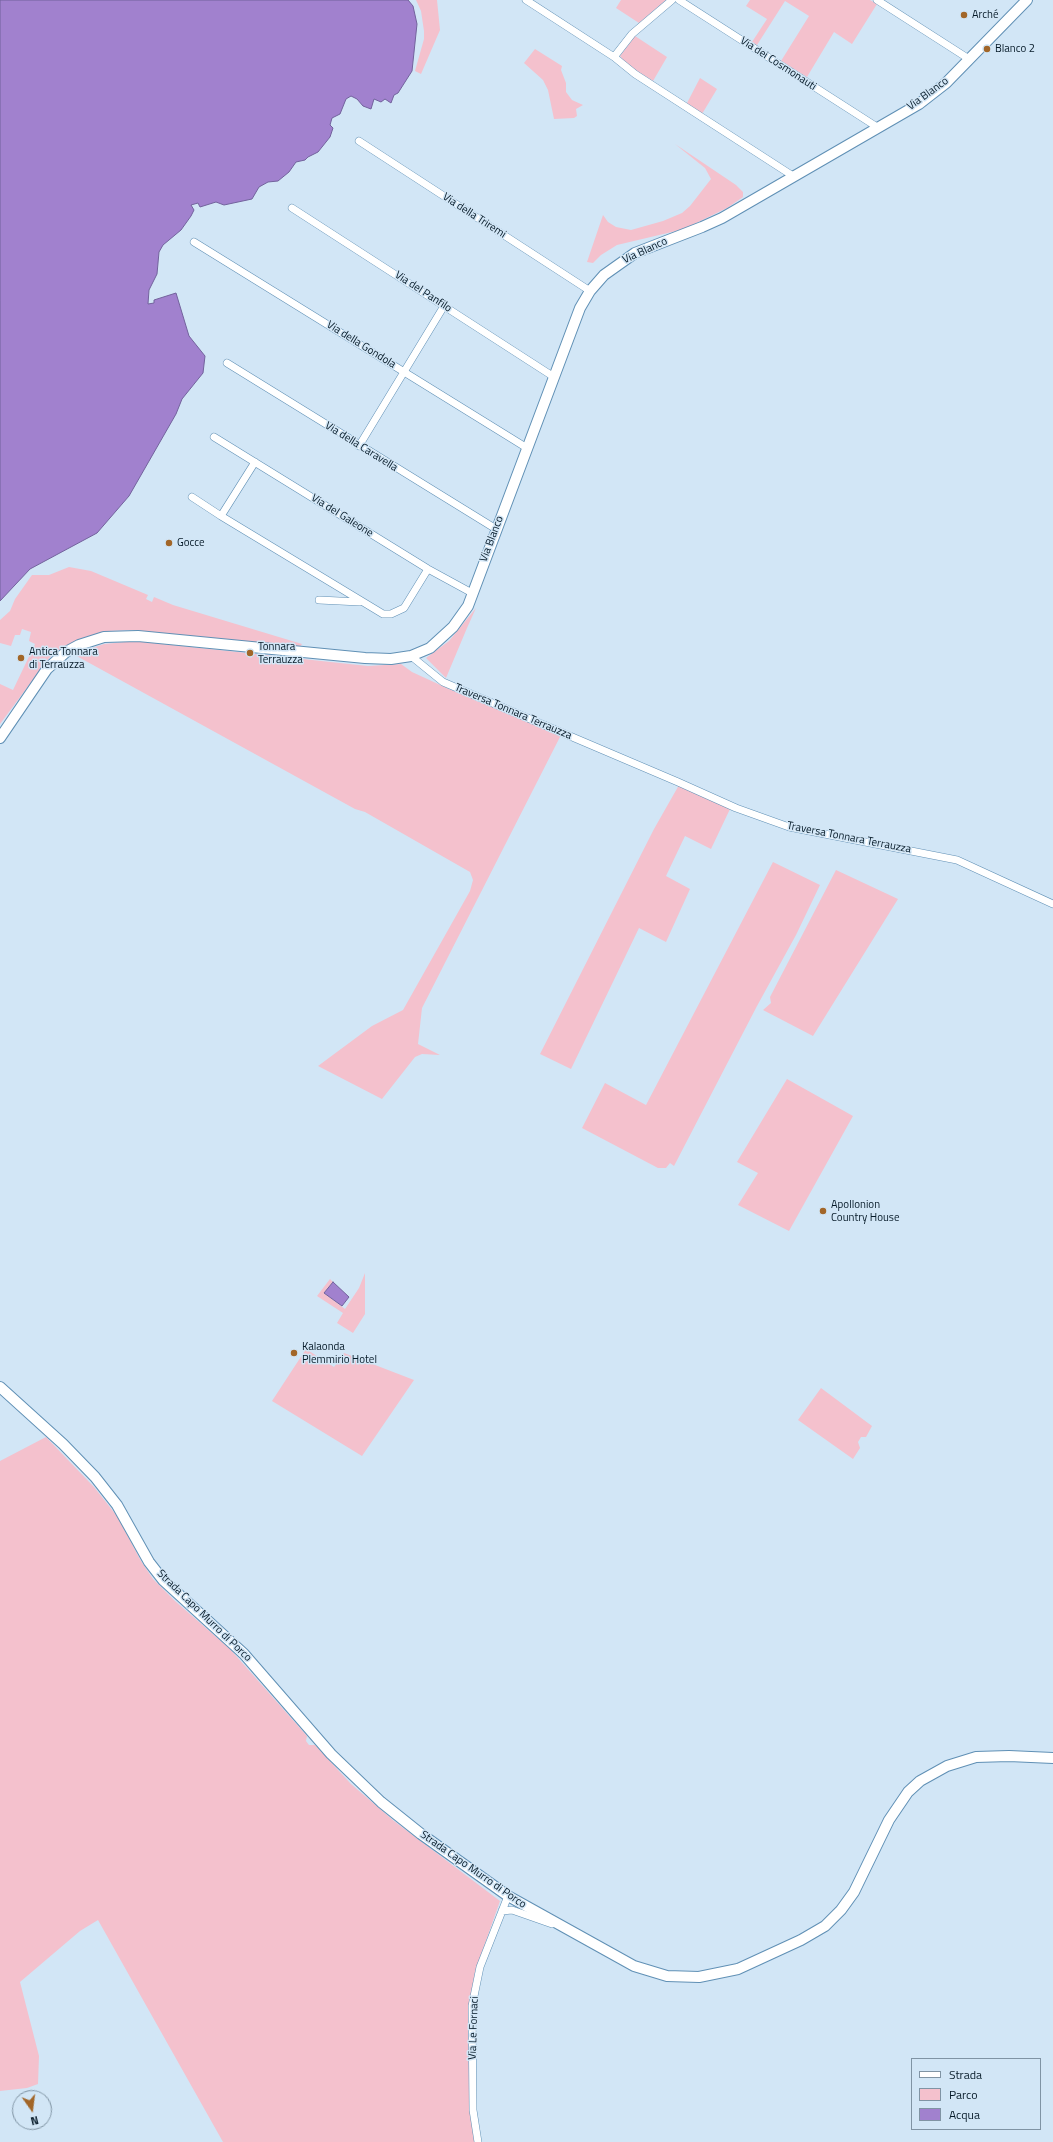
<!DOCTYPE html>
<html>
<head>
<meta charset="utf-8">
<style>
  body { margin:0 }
  #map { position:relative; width:1053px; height:2142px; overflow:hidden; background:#d2e6f6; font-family:"Titillium Web",sans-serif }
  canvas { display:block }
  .legend { position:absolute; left:911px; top:2058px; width:130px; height:72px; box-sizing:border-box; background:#d2e6f6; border:1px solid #8094a4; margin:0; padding:5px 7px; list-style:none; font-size:12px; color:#061a28 }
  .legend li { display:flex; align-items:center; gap:8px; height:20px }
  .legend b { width:20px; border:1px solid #8094a4 }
  .north { position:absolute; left:12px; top:2090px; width:40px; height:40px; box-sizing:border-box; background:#d2e6f6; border:1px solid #8094a4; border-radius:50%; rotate:166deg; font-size:11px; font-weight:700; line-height:16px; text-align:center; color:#061a28 }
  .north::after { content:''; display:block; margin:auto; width:14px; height:18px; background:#a26628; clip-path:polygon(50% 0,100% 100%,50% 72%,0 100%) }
</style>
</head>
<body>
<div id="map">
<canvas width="1053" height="2142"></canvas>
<ul class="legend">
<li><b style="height:5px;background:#fff"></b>Strada</li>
<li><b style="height:11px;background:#f4c1cd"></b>Parco</li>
<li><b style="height:11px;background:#a181ce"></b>Acqua</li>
</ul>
<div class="north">N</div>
</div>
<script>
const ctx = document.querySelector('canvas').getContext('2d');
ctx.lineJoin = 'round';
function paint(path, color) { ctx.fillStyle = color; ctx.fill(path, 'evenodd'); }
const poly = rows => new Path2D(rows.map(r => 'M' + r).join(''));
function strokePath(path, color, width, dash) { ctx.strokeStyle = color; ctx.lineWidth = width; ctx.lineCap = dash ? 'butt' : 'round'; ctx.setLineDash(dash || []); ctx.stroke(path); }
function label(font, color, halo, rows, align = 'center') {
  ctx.font = font + ' "Titillium Web",sans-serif'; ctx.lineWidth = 3; ctx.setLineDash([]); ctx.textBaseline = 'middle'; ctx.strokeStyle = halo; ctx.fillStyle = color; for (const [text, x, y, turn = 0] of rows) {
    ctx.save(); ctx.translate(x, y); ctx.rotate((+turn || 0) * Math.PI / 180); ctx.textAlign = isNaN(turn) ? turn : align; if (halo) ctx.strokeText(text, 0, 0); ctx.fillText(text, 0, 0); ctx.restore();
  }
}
const green = poly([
  [416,0,437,0,440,30,421,74,415,71,424,39,424,31,421,11],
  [621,0,666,0,639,23,616,8],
  [750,0,870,0,877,4,852,44,834,32,807,77,781,61,809,16,785,1,757,45,752,42,767,19,746,6],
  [635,36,667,57,653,81,626,64,620,56],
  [535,49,562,66,561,70,566,83,566,92,572,100,583,105,576,109,577,116,574,118,554,119,548,90,543,80,524,63],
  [700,78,717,89,702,114,687,103],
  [675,144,736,185,743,192,743,197,727,208,690,226,676,231,617,245,601,255,593,263,587,262,603,215,608,222,616,227,631,230,663,221,682,213,690,206,711,179,705,168],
  [69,567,91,571,148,595,146,599,152,602,154,597,173,605,302,644,300,647,132,630,107,631,96,634,79,639,49,658,0,724,0,684,13,690,35,644,29,641,31,632,22,629,20,635,15,635,11,646,0,643,0,620,10,611,15,599,32,575,49,575],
  [476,608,467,628,446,678,426,658,449,641],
  [135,641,368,666,401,664,412,672,449,689,561,735,422,1008,418,1044,440,1055,422,1054,415,1057,382,1099,318,1066,372,1026,403,1010,470,891,473,880,470,872,365,812,355,809,73,654,104,644],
  [679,785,730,809,711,849,685,836,666,876,690,889,666,942,639,928,571,1069,540,1054,654,829],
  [773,862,820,885,796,935,757,1006,674,1166,670,1163,666,1168,658,1168,582,1128,605,1083,646,1105],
  [836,870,898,899,813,1036,763,1010,771,1003,770,997],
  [787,1079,853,1116,789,1231,738,1205,758,1173,737,1162],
  [365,1273,365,1314,353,1333,337,1323,343,1313,317,1296,330,1279,333,1282,324,1293,345,1309,359,1288],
  [306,1349,334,1367,344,1353,414,1380,362,1456,272,1401],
  [821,1388,872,1426,866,1437,861,1437,858,1442,860,1448,853,1459,798,1420],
  [46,1437,94,1487,117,1516,141,1561,153,1579,175,1601,230,1649,307,1736,306,1741,309,1745,315,1745,351,1784,394,1821,500,1901,475,1972,468,2012,469,2097,475,2142,223,2142,98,1920,80,1931,20,1982,39,2056,38,2084,27,2088,0,2091,0,1461]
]);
const water = poly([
  [0,0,408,0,413,6,417,24,412,71,398,93,394,95,391,103,385,99,381,102,374,99,371,109,363,106,357,99,351,96,346,99,340,114,332,118,330,125,333,128,330,137,318,152,308,157,305,160,296,162,289,172,278,181,268,182,259,187,252,199,224,205,216,202,200,207,198,203,191,205,194,210,191,216,181,230,163,245,159,252,157,274,149,290,148,304,154,303,154,300,176,293,189,336,205,356,203,373,182,399,176,414,129,496,97,533,30,569,0,601,0,0],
  [333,1282,349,1297,342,1306,324,1293,333,1282]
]);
const street = poly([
  [526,0,614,57,632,34,672,0],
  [679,0,877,127],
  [877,0,969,59],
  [614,57,635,74,793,176],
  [359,141,590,291],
  [292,208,554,377],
  [194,242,527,448],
  [227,363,496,529],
  [214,437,428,569,472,593],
  [359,446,444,306],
  [255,462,221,516,383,614,391,614,404,608,428,569],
  [192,497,221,516],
  [319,600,360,602],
  [411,656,443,682,678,782,736,808,789,827,957,860,1053,904],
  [502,1911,512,1910,552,1924],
  [478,2142,473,2110,472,2006,480,1967,508,1896]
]);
const secondary = poly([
  [0,738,47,669,66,652,79,645,104,637,138,636,365,658,391,659,411,656,430,648,453,627,468,606,580,308,590,291,604,275,635,253,702,227,722,218,919,104,946,83,1027,0],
  [0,1387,63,1444,95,1477,117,1505,149,1562,163,1580,244,1654,331,1754,381,1802,421,1834,508,1896,634,1966,667,1976,699,1977,738,1969,801,1940,825,1926,841,1910,854,1892,889,1820,908,1792,920,1781,947,1766,976,1757,1009,1756,1053,1758]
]);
const markers = [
  [964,15,4,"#a26628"],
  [987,49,4,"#a26628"],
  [169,543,4,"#a26628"],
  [250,653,4,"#a26628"],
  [21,658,4,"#a26628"],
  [823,1211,4,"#a26628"],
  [294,1353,4,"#a26628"]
];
const poiNames = [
  ["Arché",972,15],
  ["Blanco 2",995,49],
  ["Gocce",177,543],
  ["Tonnara",258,647],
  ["Terrauzza",258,660],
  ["Antica Tonnara",29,652],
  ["di Terrauzza",29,665],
  ["Apollonion",831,1205],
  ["Country House",831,1218],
  ["Kalaonda",302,1347],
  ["Plemmirio Hotel",302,1360]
];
const streetNames = [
  ["Via dei Cosmonauti",778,64,33],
  ["Via Blanco",928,94,-36],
  ["Via della Triremi",474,216,33],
  ["Via Blanco",645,251,-25],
  ["Via del Panfilo",423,292,33],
  ["Via della Gondola",361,345,32],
  ["Via della Caravella",361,447,32],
  ["Via del Galeone",342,516,32],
  ["Via Blanco",492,539,-69],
  ["Traversa Tonnara Terrauzza",513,712,23],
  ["Traversa Tonnara Terrauzza",849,838,11],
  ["Strada Capo Murro di Porco",204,1616,44],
  ["Strada Capo Murro di Porco",473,1870,35],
  ["Via Le Fornaci",474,2028,-88]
];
paint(green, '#f4c1cd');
paint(water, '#a181ce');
strokePath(water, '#72629c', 1);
strokePath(street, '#6090b5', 8);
strokePath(secondary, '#6090b5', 12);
strokePath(street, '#fff', 7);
strokePath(secondary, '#fff', 10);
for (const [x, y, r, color] of markers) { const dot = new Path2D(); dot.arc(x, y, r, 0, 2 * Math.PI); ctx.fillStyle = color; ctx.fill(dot); strokePath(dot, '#d2e6f6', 1.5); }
label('11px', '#061a28', '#d2e6f6', poiNames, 'left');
label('11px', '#061a28', '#d2e6f6', streetNames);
</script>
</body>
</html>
